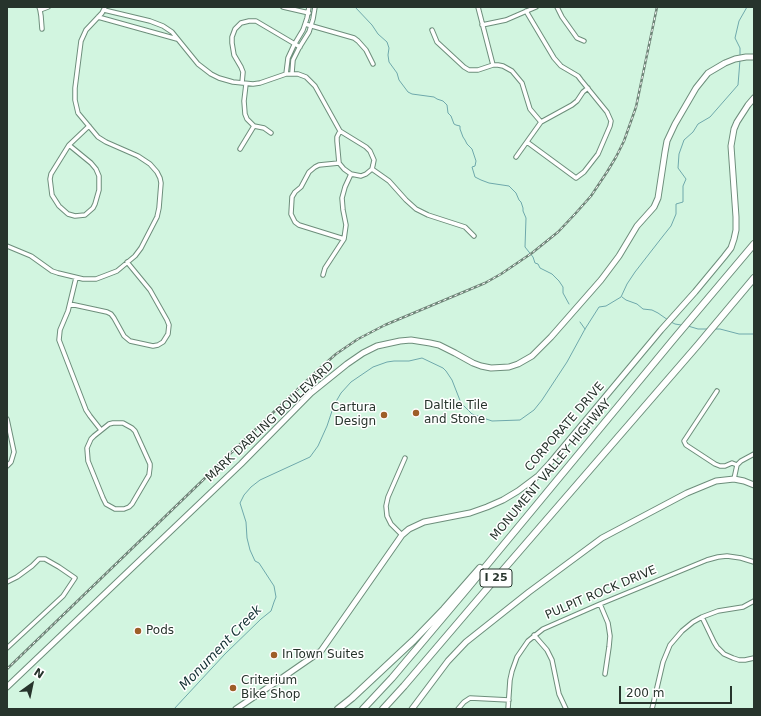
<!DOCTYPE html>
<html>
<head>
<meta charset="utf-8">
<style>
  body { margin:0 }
  #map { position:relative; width:761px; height:716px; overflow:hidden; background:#d2f5e0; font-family:"DejaVu Sans",sans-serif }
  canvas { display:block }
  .frame { position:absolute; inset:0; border:8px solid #27342c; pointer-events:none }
  .north { position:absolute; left:12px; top:664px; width:40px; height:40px; -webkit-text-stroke:3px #fff; paint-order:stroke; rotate:33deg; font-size:11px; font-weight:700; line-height:16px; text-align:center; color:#27342c }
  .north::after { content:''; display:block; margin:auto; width:14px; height:18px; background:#27342c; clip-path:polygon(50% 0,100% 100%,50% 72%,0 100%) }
  .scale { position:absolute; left:619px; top:686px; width:113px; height:18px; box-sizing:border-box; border:2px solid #27342c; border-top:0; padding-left:5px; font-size:12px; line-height:14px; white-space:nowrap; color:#27342c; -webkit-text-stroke:3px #fff; paint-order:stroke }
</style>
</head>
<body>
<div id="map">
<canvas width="761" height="716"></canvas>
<div class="frame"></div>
<div class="north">N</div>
<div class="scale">200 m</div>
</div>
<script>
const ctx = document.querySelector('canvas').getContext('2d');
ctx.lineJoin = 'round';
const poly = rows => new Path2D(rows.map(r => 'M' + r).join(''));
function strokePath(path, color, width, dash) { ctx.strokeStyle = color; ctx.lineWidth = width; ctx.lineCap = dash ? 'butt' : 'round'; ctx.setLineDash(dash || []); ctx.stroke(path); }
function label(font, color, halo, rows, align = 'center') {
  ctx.font = font + ' "DejaVu Sans",sans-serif'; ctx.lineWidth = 3; ctx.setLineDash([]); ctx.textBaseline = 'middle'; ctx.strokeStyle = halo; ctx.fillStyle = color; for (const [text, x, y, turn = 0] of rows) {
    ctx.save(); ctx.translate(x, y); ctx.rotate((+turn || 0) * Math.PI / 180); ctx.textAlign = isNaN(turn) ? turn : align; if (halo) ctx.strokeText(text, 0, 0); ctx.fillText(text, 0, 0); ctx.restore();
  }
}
const stream = poly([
  [355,7,372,25,378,34,387,42,389,48,388,55,389,62,397,73,399,80,408,92,412,94,434,97,437,99,443,101,447,105,448,113,451,116,454,124,456,125,460,126,460,129,463,137,465,140,467,144,472,149,476,161,475,166,472,167,475,177,481,180,489,183,509,186,516,193,519,200,521,202,523,208,523,211,526,218,525,247,533,257,535,263,538,264,540,268,552,274,559,281,563,287,563,293,569,304],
  [740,56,740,48,735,38,739,21,747,7],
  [622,297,626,300,637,304,643,309,652,310,658,313,668,320],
  [580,322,585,329],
  [671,322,675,324,681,325],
  [688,326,698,329,709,329],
  [716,329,720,329,739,334,754,334],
  [174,709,225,654,261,619,271,611,274,602,276,597,274,586,259,563,255,561,250,550,247,538,246,522,240,503,244,495,251,487,260,480,310,457,318,446,327,426,334,405,341,393,351,382,373,367,387,362,394,361,409,361,422,358,443,368,446,371,452,380,461,403,472,414,492,421,520,420,534,410,542,400,567,362,585,329,599,307,606,306,621,297,627,284,635,272,663,236,671,226,676,214,676,204,683,202,683,186,686,179,678,168,679,154,684,140,693,132,698,124,710,117,738,85,740,60]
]);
const street = poly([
  [39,7,40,10,41,16,42,29],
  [283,7,309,13],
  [478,7,493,65],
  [557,7,562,17,577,38,584,41],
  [40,10,48,7],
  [104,10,150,21,163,26,172,32,198,64,211,74,219,78,233,82,253,84,260,83,286,74,298,74,306,77,315,86,340,131,366,147,370,151,374,160,373,165,372,169,366,174,361,176,351,174,344,169,339,163,337,141,337,137,340,131],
  [526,11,554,58,561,66,578,76,581,80,607,112,611,121,610,126,598,154,584,172,576,178,527,142],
  [98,17,177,39],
  [305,24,354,38,358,41,366,50,373,64],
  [482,25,506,20,536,7],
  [432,30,437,42,464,67,469,70,478,70,493,65,498,65,503,66,512,71,522,83,530,109,541,122],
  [292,73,293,60,299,48,309,32,313,19,315,7],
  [286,74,288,58,294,45,303,30,307,18,309,7],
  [242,83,243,72,241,67,234,55,232,43,232,37,235,29,241,23,249,21,256,21,300,47],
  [246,84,244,101,245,114,247,119,254,126,264,128,271,133],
  [69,145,91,163,96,169,99,176,99,190,95,204,93,208,85,215,75,216,68,214,59,206,52,195,50,179,51,174,69,145,89,126],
  [240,149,254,126],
  [516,157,541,122,572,105,577,101,583,92,588,88],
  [339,163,319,165,315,167,309,172,301,187,295,192,292,197,291,214,295,222,299,225,344,239],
  [372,169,389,181,406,200,416,209,428,215,465,227,474,236],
  [7,246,31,256,52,271,58,273,83,279,96,279,104,276,117,271,135,256,141,248,157,217,159,208,161,183,160,178,157,172,150,164,138,156,106,142,98,137,78,113,75,100,75,88,81,41,86,30,102,13,105,7],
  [323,275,325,268,344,239,346,225,343,210,342,198,345,187,351,174],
  [76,278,68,311,60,330,59,340,86,410,90,416,101,430],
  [70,304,107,312,111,314,114,318,124,336,130,341,153,346,158,345,163,342,168,334,169,325,167,320,150,290,127,262],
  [717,391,684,441,686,445,715,464,720,466,725,466,732,463,737,465],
  [7,419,14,452,11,462,7,466],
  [113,423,123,423,132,428,135,431,150,464,150,467,149,475,132,504,129,507,124,509,115,509,106,504,103,498,88,461,87,448,91,439,94,436,109,424,113,423],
  [734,479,737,465,741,461,754,454],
  [402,535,391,524,387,516,386,506,388,497,405,458],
  [7,582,17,577,32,566,39,559,45,559,59,567,75,578,63,596,7,648],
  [600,604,608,623,610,636,609,647,605,674],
  [702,617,714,642,717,647,724,654,733,658,739,660,745,660,754,658],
  [534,635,547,650,552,660,559,694,566,709],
  [458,709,464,702,470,698,509,700],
  [508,709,510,680,512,671,517,657,528,641,543,629,600,604,707,560,718,557,727,556,741,558,754,562],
  [652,709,663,662,670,645,682,631,693,622,702,617,718,611,743,607,754,601]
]);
const secondary = poly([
  [7,687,241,464,311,393,347,364,363,353,377,346,400,341,411,340,430,343,439,345,455,353,473,363,481,366,491,368,509,367,518,364,532,356,551,337,601,280,619,256,637,226,654,207,658,198,665,152,667,141,675,124,696,88,708,73,725,63,735,59,746,57,754,57],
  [236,709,282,678,321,651,402,535,409,529,424,522,470,513,487,507,503,500,518,491,538,476,550,463,661,330,695,292,724,257,731,248,734,239,736,230,736,217,731,146,734,129,737,122,748,105,754,98],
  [412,709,448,661,466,642,529,592,602,538,687,493,716,481,734,479,744,481,754,485]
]);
const highway = poly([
  [338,709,352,698,414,640,444,609,480,568],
  [363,709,392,678,467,589,673,340,754,244],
  [383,709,404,686,497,577,697,346,754,278]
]);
const rail = poly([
  [7,669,259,426,319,369,336,354,358,339,385,325,485,283,501,274,532,253,558,232,575,214,591,196,607,172,616,157,624,141,636,107,657,7]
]);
const markers = [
  [416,413,4,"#9e5e28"],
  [384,415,4,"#9e5e28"],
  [138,631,4,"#9e5e28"],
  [274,655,4,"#9e5e28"],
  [233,688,4,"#9e5e28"]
];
const shields = [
  [496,578,32]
];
const shieldNames = [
  ["I 25",496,578]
];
const poiNames = [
  ["Daltile Tile",424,406],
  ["and Stone",424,420],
  ["Cartura",376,408,"right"],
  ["Design",376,422,"right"],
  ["Pods",146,631],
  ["InTown Suites",282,655],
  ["Criterium",241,681],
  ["Bike Shop",241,695]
];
const streetNames = [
  ["MARK DABLING BOULEVARD",270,422,-43],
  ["CORPORATE DRIVE",565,427,-49],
  ["MONUMENT VALLEY HIGHWAY",551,470,-50],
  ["PULPIT ROCK DRIVE",601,593,-23]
];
const waterNames = [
  ["Monument Creek",221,648,-46]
];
strokePath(stream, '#6ea8ab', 1);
strokePath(street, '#6d8e7b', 5.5);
strokePath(secondary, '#6d8e7b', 7);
strokePath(highway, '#6d8e7b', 8);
strokePath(street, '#fff', 3.5);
strokePath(secondary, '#fff', 5);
strokePath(highway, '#fff', 6);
strokePath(rail, '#6f8578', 2.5);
strokePath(rail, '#fff', 1, [3]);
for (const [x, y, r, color] of markers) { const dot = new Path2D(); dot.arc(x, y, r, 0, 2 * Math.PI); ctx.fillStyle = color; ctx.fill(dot); strokePath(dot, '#fff', 1.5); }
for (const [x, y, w] of shields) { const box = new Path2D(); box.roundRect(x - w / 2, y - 9, w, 18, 3); ctx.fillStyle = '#fff'; ctx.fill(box); strokePath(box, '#27342c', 1); }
label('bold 11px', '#27342c', null, shieldNames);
label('12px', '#27342c', '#fff', poiNames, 'left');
label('12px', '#27342c', '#fff', streetNames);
label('italic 13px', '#123032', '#fff', waterNames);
</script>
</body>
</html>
